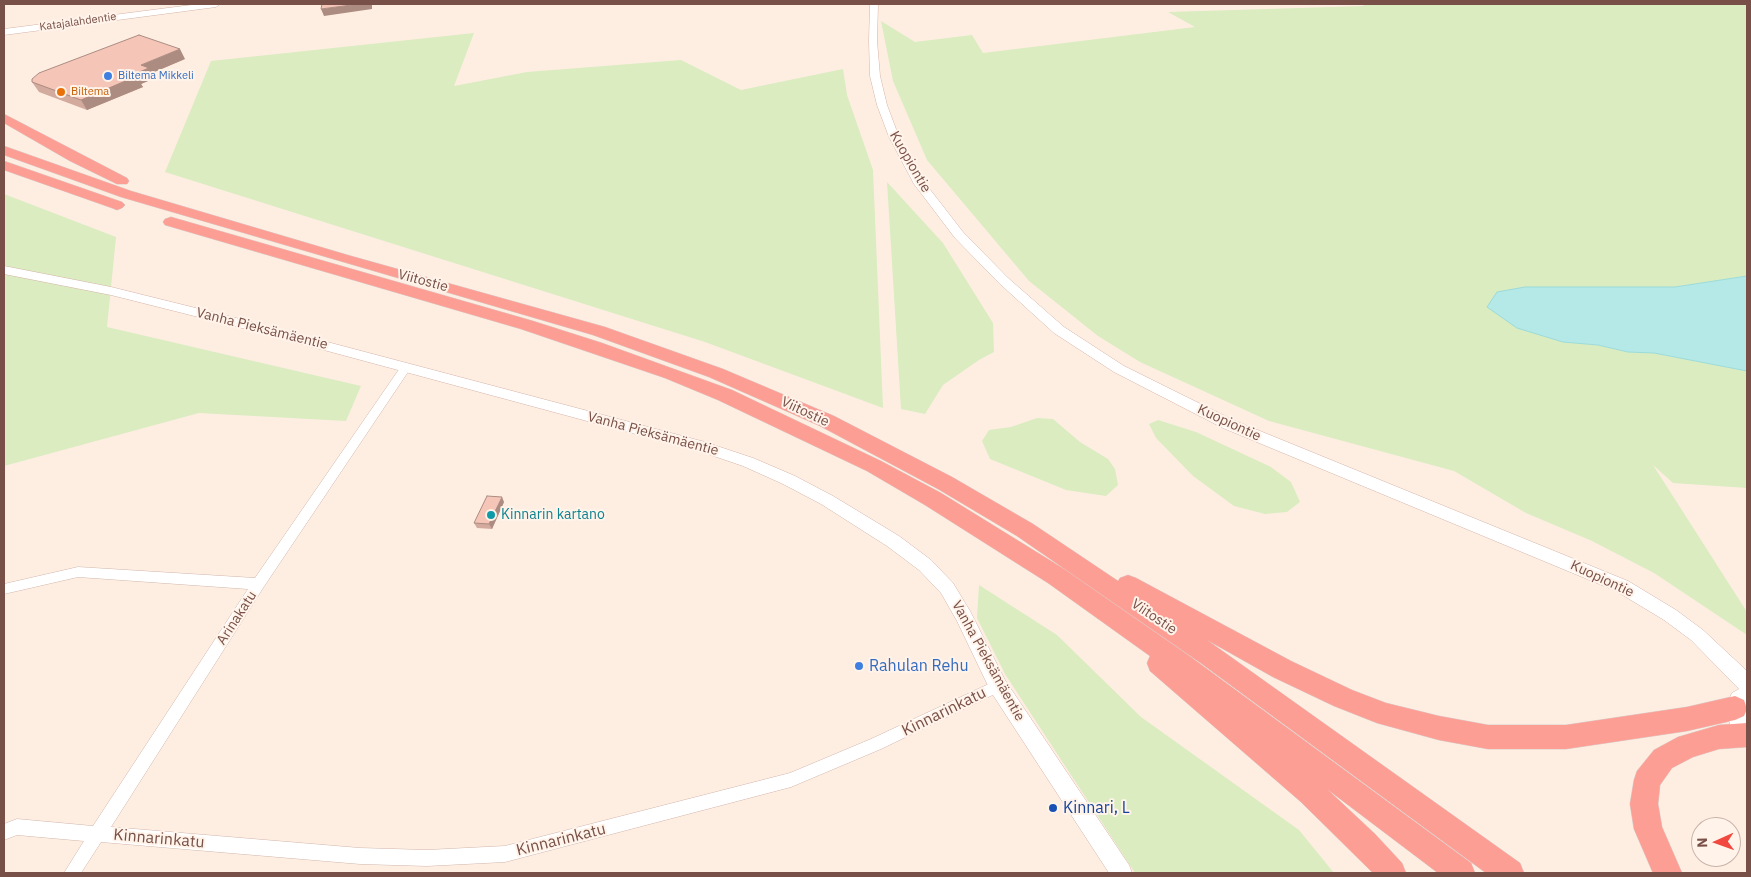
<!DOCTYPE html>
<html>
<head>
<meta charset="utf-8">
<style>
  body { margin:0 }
  #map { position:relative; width:1751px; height:877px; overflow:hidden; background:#feeee2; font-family:"IBM Plex Sans",sans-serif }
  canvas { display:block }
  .frame { position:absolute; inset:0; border:5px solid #785047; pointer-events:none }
  .north { position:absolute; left:1691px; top:817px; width:50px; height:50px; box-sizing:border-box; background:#fff3ea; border:1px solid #c9b2a9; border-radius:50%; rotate:268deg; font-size:14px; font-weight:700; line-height:20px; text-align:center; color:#785047 }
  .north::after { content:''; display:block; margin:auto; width:18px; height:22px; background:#f1483f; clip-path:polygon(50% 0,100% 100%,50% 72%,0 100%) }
</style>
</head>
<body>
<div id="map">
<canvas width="1751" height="877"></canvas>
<div class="frame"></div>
<div class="north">N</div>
</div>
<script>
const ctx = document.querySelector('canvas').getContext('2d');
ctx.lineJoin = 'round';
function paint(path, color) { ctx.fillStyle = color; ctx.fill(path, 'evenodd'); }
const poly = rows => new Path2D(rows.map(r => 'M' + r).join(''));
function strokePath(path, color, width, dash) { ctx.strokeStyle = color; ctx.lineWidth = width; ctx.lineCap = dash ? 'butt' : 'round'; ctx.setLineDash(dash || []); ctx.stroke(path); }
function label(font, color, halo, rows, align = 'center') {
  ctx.font = font + ' "IBM Plex Sans",sans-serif'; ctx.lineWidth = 4; ctx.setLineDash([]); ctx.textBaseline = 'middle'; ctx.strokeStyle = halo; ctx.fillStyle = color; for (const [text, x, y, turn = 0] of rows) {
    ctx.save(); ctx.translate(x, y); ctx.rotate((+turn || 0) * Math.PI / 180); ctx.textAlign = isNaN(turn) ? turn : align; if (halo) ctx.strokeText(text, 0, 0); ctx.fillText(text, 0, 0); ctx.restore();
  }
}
const green = poly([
  [1362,4,1747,4,1747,276,1675,287,1622,288,1541,335,1563,342,1598,345,1628,352,1654,353,1747,371,1747,488,1673,483,1653,465,1747,612,1747,635,1654,573,1592,541,1526,513,1454,471,1269,421,1140,362,1098,336,1029,281,927,160,893,81,881,21,915,42,972,35,983,53,1195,27,1168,12,1364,6],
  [474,33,454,86,527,72,681,60,741,90,843,69,847,95,873,170,883,408,705,342,165,172,211,61],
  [887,182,943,243,993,323,994,352,979,360,943,385,925,414,901,409],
  [4,194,116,237,107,327,361,386,346,421,199,413,4,466],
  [1037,418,1053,419,1080,442,1108,459,1115,469,1118,485,1106,496,1066,490,990,459,982,441,989,430,1011,427],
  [1158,420,1196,432,1271,467,1291,482,1300,502,1287,512,1265,514,1234,506,1193,476,1156,438,1149,424],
  [979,585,1057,635,1141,717,1299,830,1334,873,1135,873,1005,674,977,618]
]);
const water = poly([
  [1747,276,1747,371,1654,353,1628,352,1598,345,1563,342,1517,328,1487,307,1497,292,1525,287,1675,287,1747,276]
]);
const street = poly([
  [406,364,411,367,410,369,263,588,111,827,360,848,427,850,505,846,790,773,871,739,993,682,998,680,1003,682,1005,686,1003,690,881,749,791,787,505,862,427,866,360,864,101,842,81,873,64,873,84,841,17,835,4,840,4,824,17,819,93,826,248,589,78,577,4,594,4,584,78,567,255,578,402,365,406,364]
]);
const secondary = poly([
  [199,4,220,4,216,7,4,35,4,29,199,4],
  [870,4,878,4,877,41,880,76,887,105,899,137,925,183,963,232,1007,277,1064,327,1124,366,1233,420,1628,581,1676,610,1703,630,1747,671,1747,704,1745,708,1747,718,1747,742,1740,739,1731,727,1725,708,1732,693,1739,689,1691,640,1664,620,1616,591,1223,428,1114,372,1054,333,999,283,955,238,914,184,889,137,877,105,870,76,869,41,870,4],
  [4,266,111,287,248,321,705,442,753,458,795,476,833,496,899,536,931,560,953,583,970,611,1005,680,1129,865,1132,873,1109,873,991,692,957,621,941,593,919,570,887,546,821,504,783,484,743,466,702,452,246,329,111,295,4,274,4,266]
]);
const highway = poly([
  [4,114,127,178,129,181,127,184,117,184,70,161,4,123,4,114],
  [4,146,131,191,351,256,605,327,723,369,834,416,952,477,1033,524,1118,581,1120,578,1128,575,1136,578,1291,661,1352,690,1386,703,1439,716,1488,725,1566,725,1687,707,1735,696,1744,700,1747,709,1744,716,1735,720,1687,731,1566,749,1488,749,1439,740,1377,723,1334,706,1273,677,1207,640,1520,863,1524,873,1486,873,1202,664,1017,536,938,489,820,426,709,377,593,335,121,197,4,155,4,146],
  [4,161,122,202,125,205,122,208,117,210,112,208,4,170,4,161],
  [171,217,533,321,602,343,732,390,881,461,941,493,1064,569,1188,655,1471,863,1475,873,1438,873,1327,789,1375,834,1402,863,1406,873,1373,873,1301,802,1150,671,1147,663,1150,656,1048,583,925,505,867,471,718,400,665,378,521,329,165,225,163,222,165,219,171,217],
  [1747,723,1747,747,1719,749,1693,757,1672,768,1660,785,1658,804,1662,827,1682,873,1653,873,1634,829,1630,804,1634,780,1637,771,1654,750,1678,737,1719,725,1747,723]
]);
const wall = poly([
  [185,59,152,73,155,78,141,84,143,87,87,110,39,92,32,82],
  [504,502,492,529,477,528,474,523]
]);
const shadedWall = poly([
  [359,4,372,4,372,9,324,16,321,9],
  [180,49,185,59,152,73,155,78,141,84,143,87,87,110,81,100,132,75,141,65],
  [502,497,504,502,492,529,489,524]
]);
const building = poly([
  [322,4,359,4,321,9,322,4],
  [139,35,180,49,141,65,149,68,132,75,137,76,81,100,32,82,32,79,39,73,139,35],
  [487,496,502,497,489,524,474,523,487,496]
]);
const markers = [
  [108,76,5,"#3f7fe0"],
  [61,92,5,"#e8710a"],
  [491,515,5,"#0f9aa8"],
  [859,666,5,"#3f7fe0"],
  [1053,808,5,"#1a4fb4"]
];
const farStreetnames = [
  ["Katajalahdentie",78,22,-8]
];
const farShopnames = [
  ["Biltema Mikkeli",118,76]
];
const farFoodnames = [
  ["Biltema",71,92]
];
const streetNames = [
  ["Kuopiontie",910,162,60],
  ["Viitostie",423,281,15],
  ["Vanha Pieksämäentie",262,329,14],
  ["Viitostie",805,412,25],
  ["Kuopiontie",1229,423,25],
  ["Vanha Pieksämäentie",653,434,15],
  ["Kuopiontie",1602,579,25],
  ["Viitostie",1154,617,34],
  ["Arinakatu",237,618,-57],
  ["Vanha Pieksämäentie",988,661,61]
];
const cultureNames = [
  ["Kinnarin kartano",501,515]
];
const nearShopnames = [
  ["Rahulan Rehu",869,666]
];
const nearStreetnames = [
  ["Kinnarinkatu",944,712,-26],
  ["Kinnarinkatu",159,839,5],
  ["Kinnarinkatu",561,840,-14]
];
const nearTransitnames = [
  ["Kinnari, L",1063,808]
];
paint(green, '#daecc0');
paint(water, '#b5e9e7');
strokePath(water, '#9bdbda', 1);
strokePath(street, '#d2b6ab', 1);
strokePath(secondary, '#d5b4a8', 1);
strokePath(highway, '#d9cecb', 1);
paint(street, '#fff');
paint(secondary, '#fff');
paint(highway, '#fd9e95');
paint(wall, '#d3aa9e');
paint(shadedWall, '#ac8b81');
paint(building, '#f5c6b8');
strokePath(building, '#ac8b81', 1);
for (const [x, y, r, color] of markers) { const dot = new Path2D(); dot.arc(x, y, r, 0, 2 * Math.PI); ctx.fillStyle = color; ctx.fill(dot); strokePath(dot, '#fff3ea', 2); }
label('11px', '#785047', '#fff3ea', farStreetnames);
label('11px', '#366cbe', '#fff3ea', farShopnames, 'left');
label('11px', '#c56008', '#fff3ea', farFoodnames, 'left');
label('14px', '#785047', '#fff3ea', streetNames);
label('14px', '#0d838f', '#fff3ea', cultureNames, 'left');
label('16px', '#366cbe', '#fff3ea', nearShopnames, 'left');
label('16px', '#785047', '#fff3ea', nearStreetnames);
label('16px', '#164399', '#fff3ea', nearTransitnames, 'left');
</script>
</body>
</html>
